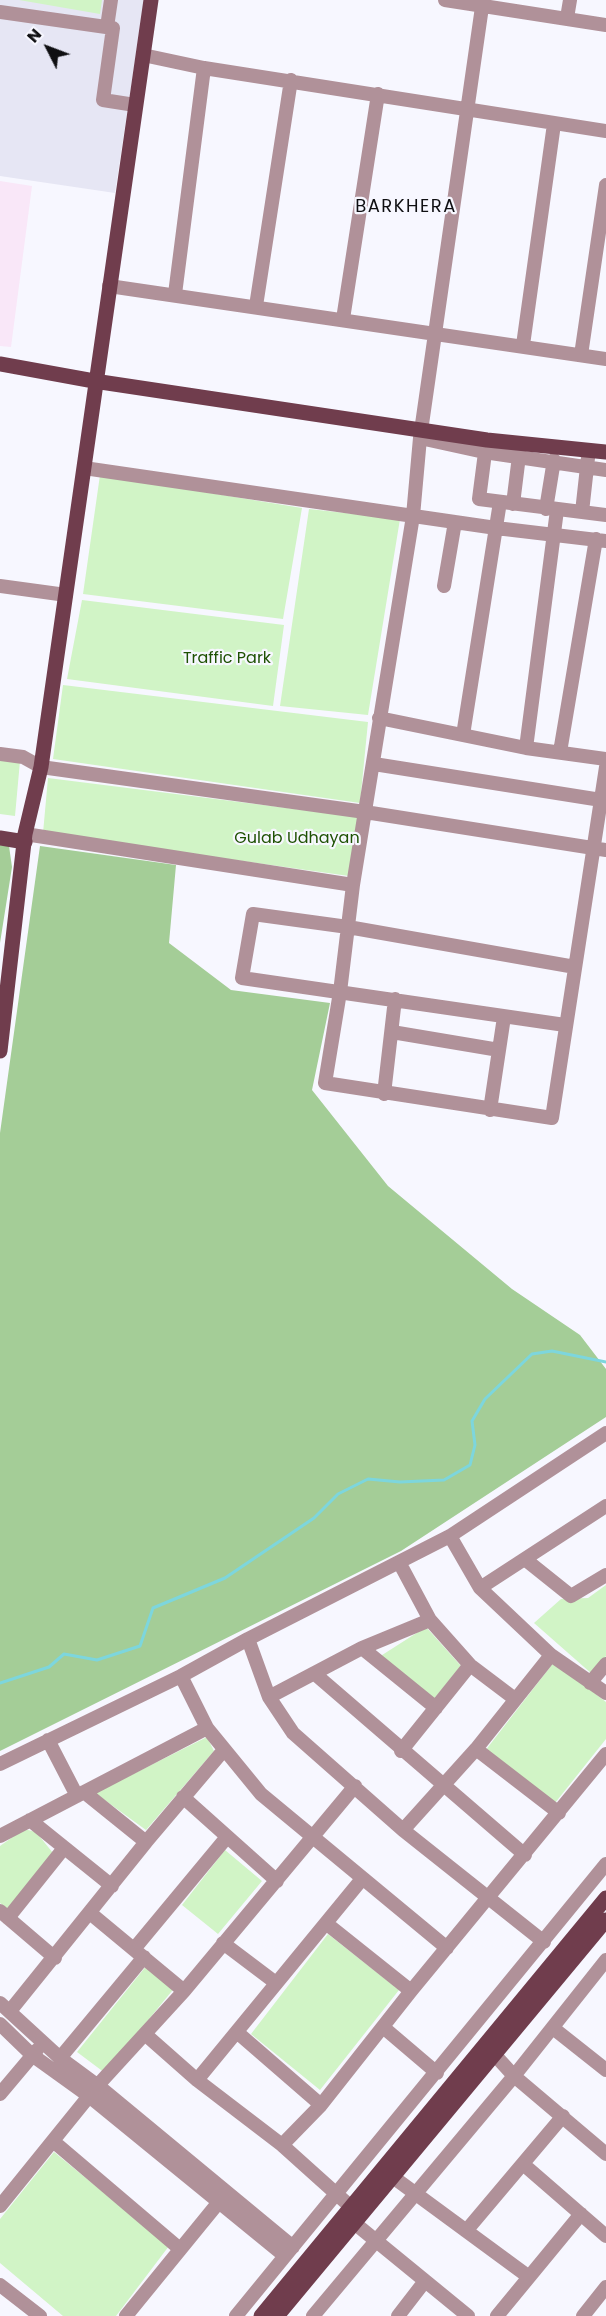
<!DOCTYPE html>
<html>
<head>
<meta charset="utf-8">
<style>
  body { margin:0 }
  #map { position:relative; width:606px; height:2316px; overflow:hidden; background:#f7f7ff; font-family:Poppins,sans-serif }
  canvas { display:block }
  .north { position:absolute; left:18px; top:18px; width:60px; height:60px; -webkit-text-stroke:4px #f7f7ff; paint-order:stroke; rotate:312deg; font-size:16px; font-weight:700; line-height:24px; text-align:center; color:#0f0f12 }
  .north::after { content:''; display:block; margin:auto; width:21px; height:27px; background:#0f0f12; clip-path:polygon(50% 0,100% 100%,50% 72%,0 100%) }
</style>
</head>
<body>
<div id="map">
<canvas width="606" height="2316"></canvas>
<div class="north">N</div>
</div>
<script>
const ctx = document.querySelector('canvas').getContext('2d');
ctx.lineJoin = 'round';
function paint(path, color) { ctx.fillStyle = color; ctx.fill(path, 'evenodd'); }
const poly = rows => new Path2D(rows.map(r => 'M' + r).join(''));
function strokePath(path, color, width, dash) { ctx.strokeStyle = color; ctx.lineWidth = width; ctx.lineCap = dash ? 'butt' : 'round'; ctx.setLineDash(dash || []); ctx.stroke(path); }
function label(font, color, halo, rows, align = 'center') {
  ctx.font = font + ' Poppins,sans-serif'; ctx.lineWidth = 4.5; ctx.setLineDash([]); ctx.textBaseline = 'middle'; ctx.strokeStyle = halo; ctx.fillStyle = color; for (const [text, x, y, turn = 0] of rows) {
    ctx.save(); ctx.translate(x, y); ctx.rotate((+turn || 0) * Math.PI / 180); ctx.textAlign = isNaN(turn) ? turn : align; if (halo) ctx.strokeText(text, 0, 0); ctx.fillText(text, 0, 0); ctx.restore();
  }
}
const built = poly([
  [0,0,144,0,115,193,0,176]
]);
const education = poly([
  [0,181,32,186,11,347,0,346]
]);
const green = poly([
  [19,0,102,0,100,14],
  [100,475,302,508,283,619,83,594],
  [309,509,400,519,368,715,280,706],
  [82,600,284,625,273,706,67,679],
  [63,685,368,722,360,803,53,759],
  [0,759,20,761,15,816,0,814],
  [48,778,359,817,349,876,43,833],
  [606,1585,606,1656,592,1674,534,1623,561,1599,588,1598],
  [426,1627,461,1666,434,1699,379,1657],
  [554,1662,606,1702,606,1739,555,1803,485,1751],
  [207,1737,214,1751,146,1830,95,1793],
  [24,1829,36,1832,53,1853,7,1909,0,1903,0,1846],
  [225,1850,262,1881,218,1934,182,1905],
  [328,1934,399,1990,320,2090,251,2034],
  [147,1965,176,1986,105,2073,77,2052],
  [54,2152,169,2246,116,2316,63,2316,0,2263,0,2219]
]);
const forest = poly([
  [0,845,9,846,12,867,0,943],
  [40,846,176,865,169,943,231,990,330,1003,312,1090,388,1186,512,1289,580,1335,606,1369,606,1417,401,1551,0,1751,0,1133]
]);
const stream = poly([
  [0,1683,49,1667,64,1654,97,1660,140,1646,153,1608,225,1578,314,1518,338,1494,368,1479,400,1482,444,1480,470,1465,475,1445,472,1421,485,1399,532,1354,552,1351,606,1362]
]);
const minor = poly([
  [445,0,606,25],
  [483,0,420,438,413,516,353,885,340,992,325,1083,552,1118,606,767],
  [0,12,113,28,103,100,135,105],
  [567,18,570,0],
  [107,27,111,0],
  [143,55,204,68,606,131],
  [109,286,606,359],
  [175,294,204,68],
  [256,306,291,80],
  [343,319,378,94],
  [523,345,554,124],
  [581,355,606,185],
  [420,438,484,452,606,470],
  [486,445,479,499,606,515],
  [84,468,496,528,606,541],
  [513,504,519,456],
  [546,509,554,460],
  [582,512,588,458],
  [0,586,66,595],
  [444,586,455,522],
  [379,718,526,748,606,759],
  [463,735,500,502],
  [526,748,557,510],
  [560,752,596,539],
  [0,754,23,757,41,767,365,812,606,850],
  [374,764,601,800],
  [25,834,353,885],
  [565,1025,242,978,253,914,348,927,575,967],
  [392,1032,499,1050],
  [384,1094,395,999],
  [490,1110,504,1017],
  [450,1536,480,1588,551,1655,606,1693],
  [526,1560,571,1596,606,1575],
  [399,1562,430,1620,470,1665,515,1699],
  [480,1588,606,1506],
  [248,1639,269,1697,293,1733,403,1830,544,1942],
  [362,1648,436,1708],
  [315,1674,525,1855],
  [181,1676,207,1728,261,1794,447,1948],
  [590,1683,606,1664],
  [269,1697,362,1648,430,1620],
  [48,1740,77,1796],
  [476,1749,559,1813],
  [401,1751,470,1665],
  [0,1764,181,1676,248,1639,450,1536,606,1433],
  [84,1792,146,1842],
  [183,1797,277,1881],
  [30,1820,112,1886],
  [403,1830,476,1749,551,1655],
  [0,1836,207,1728],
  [0,1911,55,1958],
  [90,1913,184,1991],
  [8,1918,64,1848],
  [327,1924,411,1991],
  [223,1943,276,1983],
  [134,1949,227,1837],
  [0,2003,60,2058,102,2089,293,2247],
  [10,2011,146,1842,223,1751],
  [0,2024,32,2055,89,2096,285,2256],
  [383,2027,437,2073],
  [553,2028,606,2070],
  [238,2033,321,2105],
  [146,2035,197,2080,282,2145,351,2207],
  [494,2054,514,2076,606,2154],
  [60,2058,144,1957],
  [197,2080,362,1879],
  [0,2094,37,2050],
  [53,2141,180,2249],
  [282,2145,321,2105,411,1991,606,1754],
  [523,2164,606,2236],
  [393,2177,529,2277],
  [0,2206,98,2085,184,1991,355,1786],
  [347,2217,468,2316],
  [466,2231,563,2116],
  [0,2285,40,2316],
  [126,2316,223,2197],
  [236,2316,606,1864],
  [313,2316,514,2076,606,1960],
  [398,2316,425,2281],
  [497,2316,581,2214],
  [583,2316,606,2287]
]);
const major = poly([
  [0,364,94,381,487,440,606,452],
  [0,838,25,842],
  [0,1051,25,834,41,767,151,0],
  [261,2316,606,1898],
  [277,2316,606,1920]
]);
const parkNames = [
  ["Traffic Park",227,659],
  ["Gulab Udhayan",297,839]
];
const neighbourhoodNames = [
  ["BARKHERA",406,207]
];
paint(built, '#e6e6f4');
paint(education, '#f9e7f8');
paint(green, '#d1f4c6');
paint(forest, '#a4cd97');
strokePath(stream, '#7dd6dd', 3);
strokePath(minor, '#b09199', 14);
strokePath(major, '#703d4d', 15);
label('16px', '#1e5103', '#f7f7ff', parkNames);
ctx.letterSpacing = '1.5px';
label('18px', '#0f0f12', '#f7f7ff', neighbourhoodNames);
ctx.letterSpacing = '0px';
</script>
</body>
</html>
